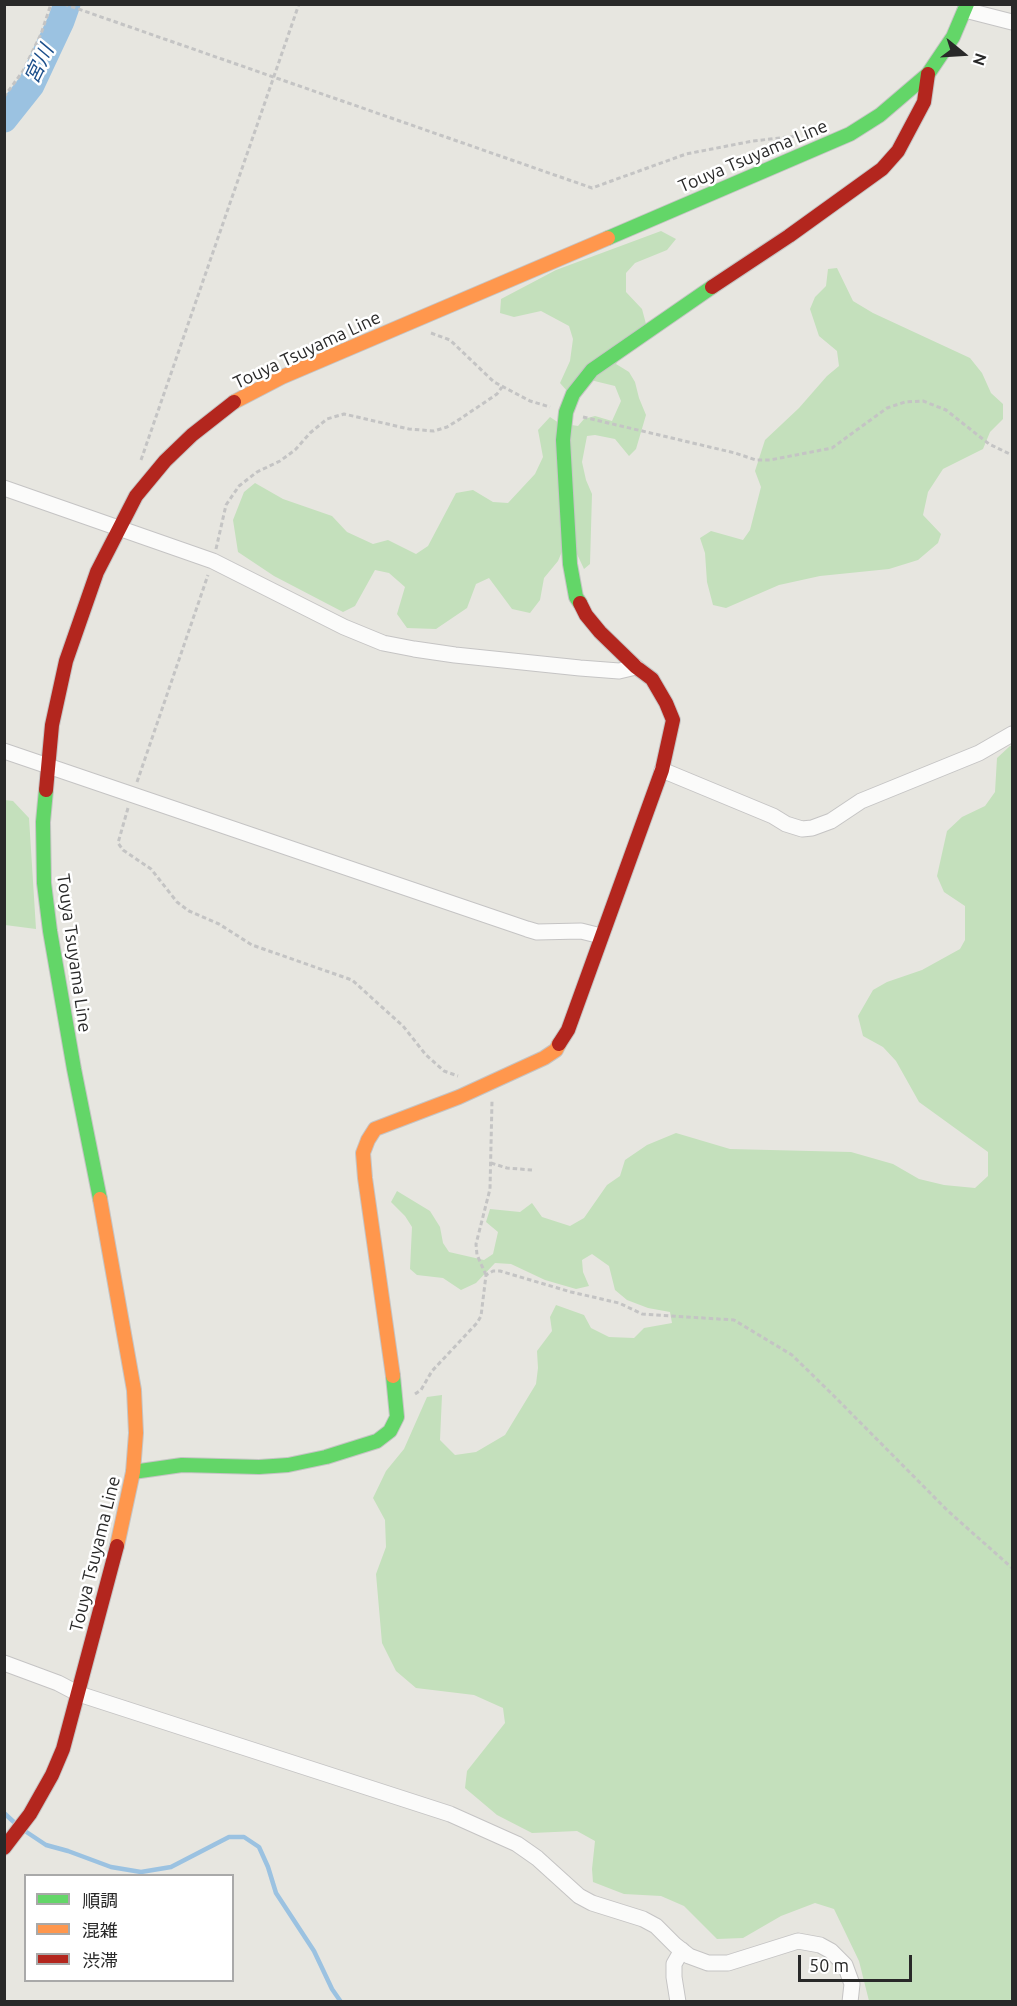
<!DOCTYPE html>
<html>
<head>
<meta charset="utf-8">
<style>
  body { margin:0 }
  #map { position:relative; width:1017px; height:2006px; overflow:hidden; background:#e7e6e0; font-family:Ubuntu,"Noto Sans JP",sans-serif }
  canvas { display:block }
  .frame { position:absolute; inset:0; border:6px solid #292929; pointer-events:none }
  .legend { position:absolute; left:24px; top:1874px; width:210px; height:108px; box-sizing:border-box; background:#fff; border:2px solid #a9a9a9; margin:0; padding:8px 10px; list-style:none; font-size:18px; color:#292929 }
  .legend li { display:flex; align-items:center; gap:12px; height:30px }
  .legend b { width:30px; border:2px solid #a9a9a9 }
  .north { position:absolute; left:933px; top:24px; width:60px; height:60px; -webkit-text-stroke:4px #fff; paint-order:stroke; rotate:108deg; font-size:16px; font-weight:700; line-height:24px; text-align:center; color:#292929 }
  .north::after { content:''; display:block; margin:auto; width:21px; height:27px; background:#292929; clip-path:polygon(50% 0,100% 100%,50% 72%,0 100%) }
  .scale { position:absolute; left:798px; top:1955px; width:114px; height:27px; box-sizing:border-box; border:3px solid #292929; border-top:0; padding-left:8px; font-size:18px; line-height:21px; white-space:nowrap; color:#292929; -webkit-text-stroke:4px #fff; paint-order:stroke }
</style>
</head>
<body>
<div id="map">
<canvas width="1017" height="2006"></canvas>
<div class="frame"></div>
<ul class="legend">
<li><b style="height:8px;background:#63d668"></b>順調</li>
<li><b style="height:8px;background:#ff974d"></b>混雑</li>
<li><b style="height:8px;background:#b3261e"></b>渋滞</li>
</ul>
<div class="north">N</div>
<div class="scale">50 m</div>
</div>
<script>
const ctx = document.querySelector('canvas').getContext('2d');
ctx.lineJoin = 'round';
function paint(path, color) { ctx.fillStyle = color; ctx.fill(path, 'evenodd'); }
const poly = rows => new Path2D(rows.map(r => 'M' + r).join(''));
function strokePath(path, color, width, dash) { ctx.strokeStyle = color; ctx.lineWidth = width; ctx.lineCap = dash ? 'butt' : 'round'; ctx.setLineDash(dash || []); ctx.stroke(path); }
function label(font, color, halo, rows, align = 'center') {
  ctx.font = font + ' Ubuntu,"Noto Sans JP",sans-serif'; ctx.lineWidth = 5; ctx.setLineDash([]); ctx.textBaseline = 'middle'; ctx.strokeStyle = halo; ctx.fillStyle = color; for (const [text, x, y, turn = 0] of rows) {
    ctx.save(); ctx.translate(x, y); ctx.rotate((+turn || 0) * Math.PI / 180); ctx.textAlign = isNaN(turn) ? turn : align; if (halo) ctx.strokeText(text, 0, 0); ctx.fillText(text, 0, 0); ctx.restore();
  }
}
const green = poly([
  [661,231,676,239,667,250,635,263,626,273,626,292,642,309,646,324,616,364,629,372,635,382,639,398,646,415,636,449,629,456,615,439,595,435,587,436,582,462,586,480,592,494,590,564,584,569,577,554,563,549,558,561,544,578,540,600,530,613,512,609,489,578,476,584,467,608,436,629,407,628,397,614,405,587,389,573,375,570,355,606,343,612,274,576,238,552,233,520,244,492,255,483,283,499,332,516,347,532,373,544,388,540,416,554,428,546,456,493,473,490,493,502,508,503,535,474,543,457,538,430,550,417,559,423,578,426,584,419,595,416,612,421,621,401,615,386,582,378,567,391,560,383,570,361,573,339,569,326,541,311,514,317,500,313,501,299,556,270],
  [837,268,853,301,873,313,970,358,982,373,991,393,1003,404,1003,419,990,432,983,449,943,469,928,492,923,515,941,534,938,543,918,560,889,569,820,576,779,585,726,608,713,605,707,582,705,553,700,538,711,531,743,540,750,530,761,487,755,471,765,440,799,408,827,376,839,366,837,351,819,336,810,309,815,297,826,286,828,269],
  [1010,746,1012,746,1012,2001,869,2001,859,1961,834,1909,815,1903,781,1916,743,1938,717,1939,684,1906,661,1896,624,1894,593,1882,592,1869,595,1841,577,1831,532,1833,497,1815,465,1788,467,1771,505,1723,503,1708,474,1695,416,1688,396,1671,382,1643,376,1574,386,1547,385,1520,373,1498,386,1471,404,1449,427,1397,442,1395,440,1440,455,1455,476,1452,505,1435,536,1384,538,1368,537,1351,552,1331,550,1317,556,1305,584,1315,591,1328,609,1337,634,1338,644,1328,672,1323,670,1312,648,1308,627,1300,615,1290,609,1266,592,1254,582,1260,583,1272,589,1286,576,1289,545,1280,511,1264,495,1263,476,1283,461,1290,443,1278,417,1275,410,1269,412,1227,405,1216,391,1202,397,1191,430,1211,440,1227,443,1243,449,1252,484,1260,493,1254,498,1232,486,1222,490,1209,520,1212,532,1203,542,1217,570,1226,584,1218,607,1185,620,1176,625,1160,647,1145,676,1133,730,1149,851,1152,893,1164,919,1179,944,1185,975,1188,988,1176,988,1152,919,1102,896,1061,883,1047,863,1036,858,1016,873,990,887,982,922,970,960,949,965,940,965,906,944,892,937,876,947,831,962,817,985,806,995,792,997,758],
  [5,800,13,801,29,818,36,929,5,925]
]);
const stream = poly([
  [4,1813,16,1824],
  [25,1831,46,1845,68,1851,111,1867,141,1872,171,1867,229,1837,244,1837,259,1847,268,1867,276,1893,314,1951,332,1989,341,2002]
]);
const river = poly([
  [4,119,31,85,61,21,67,4]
]);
const path = poly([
  [64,4,592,188,686,154,753,141,797,136],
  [4,97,23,71,41,34,51,4],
  [431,333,450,340,494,382,530,401,550,407],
  [583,417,735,453,756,460,770,460,832,448,887,408,905,402,923,401,946,410,989,444,1012,455],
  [141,460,299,4],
  [216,549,226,505,239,486,257,472,280,461,295,450,310,433,327,419,344,414,409,429,434,431,447,427,460,419,497,394,502,387],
  [137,782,208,575],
  [128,808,118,843,123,850,151,869,177,902,189,911,219,924,252,945,352,980,403,1026,426,1055,444,1071,458,1076],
  [491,1163,507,1168,532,1170],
  [486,1275,477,1255,476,1244,490,1189,492,1101],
  [415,1394,421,1390,432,1371,477,1323,481,1316,486,1275,493,1271,500,1271,571,1292,619,1303,642,1314,734,1320,792,1355,835,1397,947,1510,1012,1568]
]);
const street = poly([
  [965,10,1012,22],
  [4,488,213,561,344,627,383,643,414,649,455,655,580,668,619,671,636,667],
  [4,751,527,929,537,932,581,931,601,936],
  [662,770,773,816,786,824,802,829,812,828,831,821,861,801,979,753,1012,734],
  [4,1663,58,1683,79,1694,450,1814,517,1844,537,1858,579,1896,592,1903,643,1919,656,1926,675,1945,689,1956,708,1963,728,1963,798,1941,820,1945,831,1951,845,1965,852,1984,850,2002],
  [678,2002,674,1977,674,1964,682,1950]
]);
const fast = poly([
  [608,238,850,134,880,115,928,74,953,37,967,4],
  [580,603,576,597,570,564,563,440,566,412,573,394,592,370,712,287],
  [46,790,43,822,44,883,50,931,74,1069,100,1199],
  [133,1472,182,1465,259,1467,288,1465,326,1457,377,1441,390,1431,397,1417,393,1376]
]);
const slow = poly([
  [234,402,282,377,608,238],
  [100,1199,134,1390,136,1433,133,1472,117,1546],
  [393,1376,365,1178,363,1153,368,1140,375,1129,459,1097,544,1058,556,1050,559,1044]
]);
const jam = poly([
  [712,287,789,236,882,169,898,151,924,102,928,74],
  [46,790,52,725,66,661,97,572,136,496,165,461,192,435,234,402],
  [559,1044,568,1030,662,770,673,720,666,703,652,679,636,667,600,632,586,615,580,603],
  [4,1848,30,1814,52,1775,63,1749,117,1546]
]);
const streetNames = [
  ["Touya Tsuyama Line",753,156,-23],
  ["Touya Tsuyama Line",307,350,-25],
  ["Touya Tsuyama Line",74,953,82],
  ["Touya Tsuyama Line",95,1554,-76]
];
const waterNames = [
  ["宮川",39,64,-64]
];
paint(green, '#c4e0bc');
strokePath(stream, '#9bc2e1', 4.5);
strokePath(river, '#9bc2e1', 27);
strokePath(street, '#c5c4c4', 17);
strokePath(fast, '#c5c4c4', 16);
strokePath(slow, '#c5c4c4', 16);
strokePath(jam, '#c5c4c4', 16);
strokePath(path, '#c4c4c4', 3, [4.5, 3]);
strokePath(street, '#fbfbfa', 15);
strokePath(fast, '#63d668', 14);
strokePath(slow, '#ff974d', 14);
strokePath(jam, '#b3261e', 14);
label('18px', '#292929', '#fff', streetNames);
label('italic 20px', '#1c4f8b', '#fff', waterNames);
</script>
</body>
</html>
